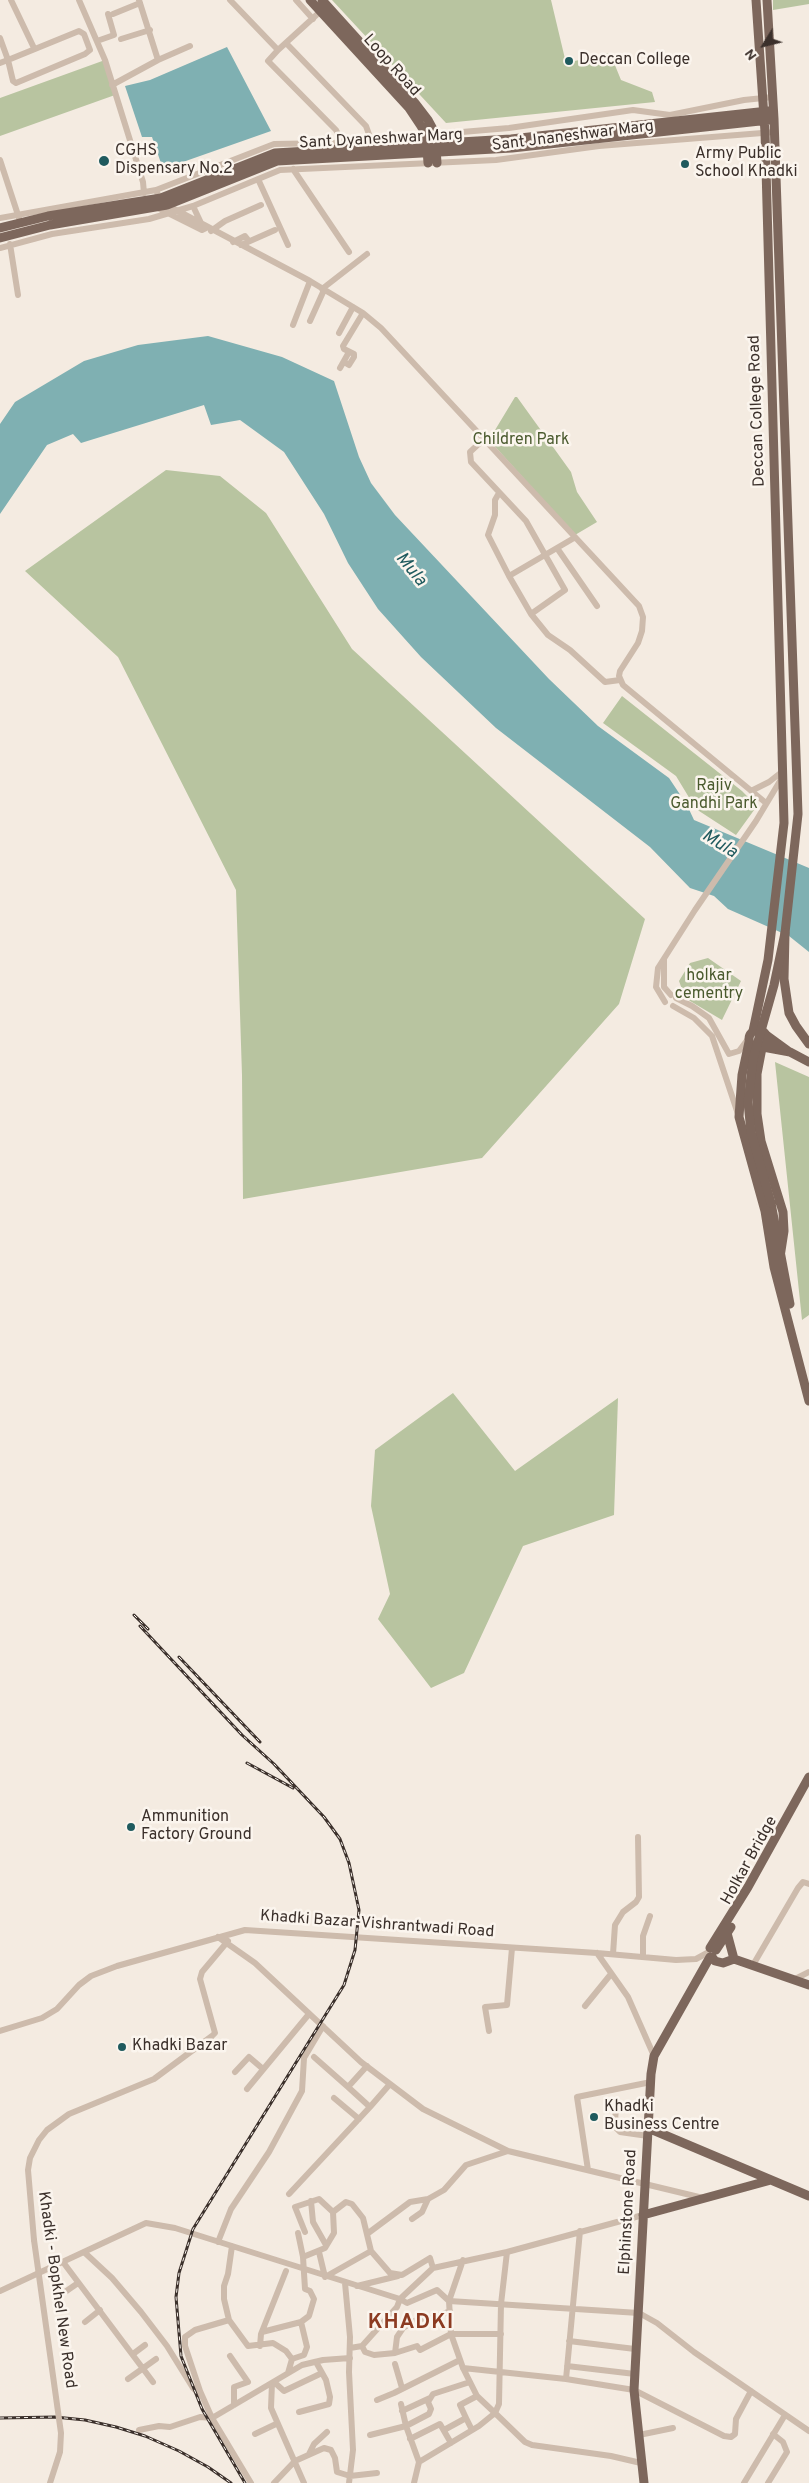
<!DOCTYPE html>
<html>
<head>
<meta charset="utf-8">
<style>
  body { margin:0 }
  #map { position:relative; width:809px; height:2483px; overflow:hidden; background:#f4ebe1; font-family:Overpass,sans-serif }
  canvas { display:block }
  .north { position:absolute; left:739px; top:20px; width:50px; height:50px; -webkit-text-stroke:4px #fbf5ee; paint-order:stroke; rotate:234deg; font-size:14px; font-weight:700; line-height:20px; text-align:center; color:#3b302b }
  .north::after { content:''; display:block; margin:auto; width:18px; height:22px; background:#3b302b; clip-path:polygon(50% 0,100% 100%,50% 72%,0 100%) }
</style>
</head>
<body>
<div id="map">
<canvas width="809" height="2483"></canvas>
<div class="north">N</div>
</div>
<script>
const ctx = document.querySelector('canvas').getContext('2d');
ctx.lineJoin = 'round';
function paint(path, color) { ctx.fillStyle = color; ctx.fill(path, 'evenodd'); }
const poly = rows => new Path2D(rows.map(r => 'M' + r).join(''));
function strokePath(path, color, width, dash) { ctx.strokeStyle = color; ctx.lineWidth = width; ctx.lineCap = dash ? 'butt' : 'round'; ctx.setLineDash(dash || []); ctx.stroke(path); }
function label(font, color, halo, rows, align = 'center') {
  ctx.font = font + ' Overpass,sans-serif'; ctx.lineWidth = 5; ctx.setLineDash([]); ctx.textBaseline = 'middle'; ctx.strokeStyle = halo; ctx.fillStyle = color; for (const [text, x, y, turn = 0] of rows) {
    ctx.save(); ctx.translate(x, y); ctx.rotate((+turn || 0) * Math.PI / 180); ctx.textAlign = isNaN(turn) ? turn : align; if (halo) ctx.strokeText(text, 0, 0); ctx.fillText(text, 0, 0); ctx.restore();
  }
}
const green = poly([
  [332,0,551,0,566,63,610,53,621,80,652,92,655,102,446,123],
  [773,0,809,0,809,4,773,10],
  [105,60,115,95,0,136,0,98],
  [515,397,517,397,571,472,577,492,597,522,575,535,489,440],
  [166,470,220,476,266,513,352,649,645,919,619,1004,482,1158,243,1199,242,1075,236,890,118,657,25,571],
  [622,696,742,791,757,806,736,835,696,809,676,776,603,723],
  [708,958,741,981,722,1020,685,998,679,981,690,963],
  [775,1062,809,1077,809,1315,802,1320],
  [453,1393,515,1471,618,1398,614,1515,523,1546,464,1673,431,1688,378,1619,390,1594,371,1506,375,1450]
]);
const water = poly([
  [227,47,271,131,163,169,152,137,142,137,125,86,150,80],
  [208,336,282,357,334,381,359,457,371,483,395,515,549,679,598,726,669,778,687,805,694,820,809,868,809,952,789,936,728,909,714,896,690,888,650,847,496,728,421,657,378,609,348,563,324,514,284,452,240,420,211,425,204,405,81,443,73,434,47,445,0,514,0,424,15,402,84,361,138,345]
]);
const minor = poly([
  [11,0,34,48],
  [79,0,105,60,143,182,144,193],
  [139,0,158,60],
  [230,0,278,50],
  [296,0,313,19],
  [323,9,278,50,268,61,336,130,342,142],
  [113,14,140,3],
  [0,38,8,60,79,31,84,34,90,50,85,54,16,83,13,81,8,60,0,63],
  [121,39,150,30],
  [97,41,114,35,108,14],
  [286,43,366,126,371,140],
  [112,85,158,60,190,46],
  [0,160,19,218],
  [293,169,349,252],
  [258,179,288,245],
  [156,190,161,202,310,281,363,313,381,328,639,606,643,617,642,631,638,643,620,671,619,676,623,685,766,803],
  [154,206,202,230,206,228],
  [193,206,201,223],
  [0,218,156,190,274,144,333,143,509,128,633,110,670,115,744,100,773,97],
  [211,231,225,221,261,205],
  [233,242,245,236,249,241],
  [10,244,18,295],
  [241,245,275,230],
  [0,248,52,234,149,219,193,206,280,170,496,160,599,146,775,132],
  [322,289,367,254],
  [310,321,324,290],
  [293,325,310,281],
  [339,333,353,307],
  [344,362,349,365,354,357,354,354,344,349,343,346,363,313],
  [340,368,349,352],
  [484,439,470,452,471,462,526,521,565,590,531,614],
  [499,493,495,500,495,515,488,535,509,576,574,538],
  [557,548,597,606],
  [509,576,531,614,548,635,570,650,605,682,620,680],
  [751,791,769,782,783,771],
  [664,959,664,987,671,995],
  [676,998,692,1006,709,1018,729,1054,739,1051,748,1039],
  [665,1002,656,987,658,968,695,910,756,821,783,776],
  [673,1006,694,1018,712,1036,738,1114],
  [218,1937,255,1963,361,2062,423,2109,508,2151,703,2198],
  [597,1953,628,1997,654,2056],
  [613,1954,615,1925,623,1912,636,1902,639,1897,638,1837],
  [643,1957,643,1936,650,1916],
  [753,1965,798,1888,803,1882,809,1884],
  [793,1980,809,1972],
  [585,2006,611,1974],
  [0,2031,42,2018,57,2009,79,1985,91,1976,117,1966,245,1930,597,1953,676,1960,696,1959,707,1953],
  [489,2031,485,2007,507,2005,512,1948],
  [314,2057,348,2087],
  [367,2066,348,2087,370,2107,390,2084],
  [235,2072,249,2057,263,2069],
  [247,2089,309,2014],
  [334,2098,359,2119],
  [648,2136,620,2132,615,2127,615,2121,616,2108,620,2106,649,2108],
  [588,2170,577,2097,651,2082],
  [289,2194,370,2107],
  [428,2199,444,2190,466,2165,508,2151],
  [311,2201,313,2222,326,2245],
  [305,2232,295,2207,319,2199,333,2212],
  [367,2234,410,2202,428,2199,422,2212,412,2219],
  [34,2240,28,2170,30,2158,39,2140,47,2130,69,2114,154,2079,212,2036,215,2033,200,1979,202,1972,228,1941],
  [218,2242,231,2209,269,2152,302,2091,304,2058,323,2026],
  [232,2246,228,2274,224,2286,224,2299,229,2320,195,2330,185,2337,185,2346,200,2391,212,2418,251,2483],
  [84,2252,112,2278,141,2312,167,2346,193,2388,201,2396],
  [319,2252,325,2277,371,2251],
  [303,2257,325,2248,334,2233,333,2212,346,2202,352,2204,363,2218,371,2251,390,2273,402,2275,430,2258,433,2268],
  [463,2260,449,2301,451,2334,463,2368,477,2396,495,2413,499,2404,501,2304,507,2252],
  [63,2262,153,2382],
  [345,2283,350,2337,349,2372,353,2450,349,2483],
  [357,2286,398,2276],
  [0,2291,146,2223,175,2228,400,2299,433,2268,507,2252,643,2215],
  [65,2292,78,2283],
  [229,2320,248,2346,273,2343,286,2351,292,2359,288,2373],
  [85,2322,100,2310],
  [262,2332,301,2322,309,2316,314,2299,310,2291,305,2289,303,2257,298,2233],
  [569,2341,635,2349],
  [260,2346,261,2334,286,2271],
  [362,2346,397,2307,400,2299,407,2303,437,2290,449,2301,639,2313,657,2323,694,2352,809,2431],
  [350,2348,362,2346,365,2352,374,2355,395,2353,417,2346,420,2350,451,2334,501,2334],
  [395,2353,397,2337,403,2328,418,2319,433,2318,450,2311],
  [133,2354,145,2345],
  [230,2356,248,2382,234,2387,234,2405],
  [292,2359,304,2355,307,2347,301,2322],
  [395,2364,402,2388],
  [567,2366,635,2374],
  [463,2368,566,2379,634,2390,724,2436,731,2437,735,2434,736,2419,751,2391],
  [128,2379,156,2359],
  [566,2379,580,2231],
  [274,2382,284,2391,322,2373],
  [272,2383,271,2408,304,2483],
  [377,2400,394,2393,460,2360],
  [401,2404,406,2426,419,2462],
  [402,2411,430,2398],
  [299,2412,329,2404,330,2397,326,2380,316,2362],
  [466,2418,460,2405,477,2396],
  [139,2430,159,2426,170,2427,200,2417,212,2418,302,2365,323,2360,350,2358],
  [444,2430,466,2418,472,2430],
  [255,2434,276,2424],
  [370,2435,406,2426,429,2414,431,2409,428,2402,433,2394,470,2382],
  [639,2435,673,2428],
  [410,2439,440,2424,451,2443],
  [309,2454,314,2444,327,2432],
  [274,2483,295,2461,324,2448,331,2450,335,2458,337,2472,350,2476,377,2473],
  [414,2483,419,2462,479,2426,495,2413,525,2442,532,2445,611,2456,641,2463],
  [744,2483,785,2415],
  [768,2483,787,2452,783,2442,773,2434]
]);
const major = poly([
  [310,0,409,108,421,126,426,134,428,163],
  [322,0,415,103,428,120,435,133,437,163],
  [767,0,774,119,798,814,785,933,784,979,789,1013,796,1026,809,1044],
  [0,228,48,216,161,198,275,153,511,139,768,111],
  [0,238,50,225,167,205,277,161,512,148,769,120],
  '749 1039a9 9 0 1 1 18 0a9 9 0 1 1-18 0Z',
  [753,1031,768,960,784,823,765,132,756,0],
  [766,1035,788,1051],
  [749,1042,742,1075,739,1117,765,1211,774,1267,809,1401],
  [763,1047,790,1052,809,1062],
  [762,1048,757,1074,757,1114,761,1141,783,1212,784,1231,780,1257],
  [771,1203,790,1304],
  [727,1933,734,1959],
  [710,1948,748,1887,809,1777],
  [716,1950,731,1927],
  [712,1957,715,1961,723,1963,734,1959,809,1985],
  [648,2128,809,2196],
  [643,2215,771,2180],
  [644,2483,634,2390,651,2074,654,2056,710,1957]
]);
const rail = poly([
  [134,1615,148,1629],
  [140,1626,242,1735,274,1764,324,1817,340,1839,349,1863,359,1910,355,1950,344,1985,193,2229,179,2273,176,2297,181,2356,202,2409,245,2483],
  [179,1657,260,1742],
  [247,1763,293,1788],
  [0,2418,55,2417,85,2420,116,2427,145,2436,179,2451,208,2467,231,2483]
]);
const minorBridge = poly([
  [34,2240,61,2433,60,2452,50,2483]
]);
const majorBridge = poly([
  [771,1203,751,1132,748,1102,753,1059,774,985,785,933]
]);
const markers = [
  [569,61,5,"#1f5a5e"],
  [104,161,6,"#1f5a5e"],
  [685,164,5,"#1f5a5e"],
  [131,1827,5,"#1f5a5e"],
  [122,2047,5,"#1f5a5e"],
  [594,2117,5,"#1f5a5e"]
];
const poiNames = [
  ["Deccan College",579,61],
  ["CGHS",115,152],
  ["Dispensary No.2",115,170],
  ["Army Public",695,155],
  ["School Khadki",695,173],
  ["Ammunition",141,1818],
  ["Factory Ground",141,1836],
  ["Khadki Bazar",132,2047],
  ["Khadki",604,2108],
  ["Business Centre",604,2126]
];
const streetNames = [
  ["Loop Road",391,66,48],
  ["Sant Jnaneshwar Marg",573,137,-7],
  ["Sant Dyaneshwar Marg",381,140,-3],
  ["Deccan College Road",758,411,-92],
  ["Holkar Bridge",750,1861,-61],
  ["Khadki Bazar-Vishrantwadi Road",377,1925,4],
  ["Elphinstone Road",629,2212,-87],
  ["Khadki - Bopkhel New Road",56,2290,82]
];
const parkNames = [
  ["Children Park",521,441],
  ["Rajiv",714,787],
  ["Gandhi Park",714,805],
  ["holkar",709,977],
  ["cementry",709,995]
];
const waterNames = [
  ["Mula",410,570,51],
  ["Mula",719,845,32]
];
const districtNames = [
  ["KHADKI",411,2324]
];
paint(green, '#b8c4a0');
paint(water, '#7fb0b2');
strokePath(minor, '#cdbbac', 6);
strokePath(major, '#7d675c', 9);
strokePath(rail, '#3b302b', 3);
strokePath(rail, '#fbf5ee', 1, [4]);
strokePath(minorBridge, '#cdbbac', 6);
strokePath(majorBridge, '#7d675c', 9);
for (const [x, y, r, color] of markers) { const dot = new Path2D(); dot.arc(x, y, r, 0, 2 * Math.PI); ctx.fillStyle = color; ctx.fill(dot); strokePath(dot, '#fbf5ee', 2); }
label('16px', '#3b302b', '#fbf5ee', poiNames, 'left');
label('16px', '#3b302b', '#fbf5ee', streetNames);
label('16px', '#4a5a2e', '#fbf5ee', parkNames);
label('italic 18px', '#1f5a5e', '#fbf5ee', waterNames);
ctx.letterSpacing = '1px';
label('bold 21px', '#8c3b22', '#fbf5ee', districtNames);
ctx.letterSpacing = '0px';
</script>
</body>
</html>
